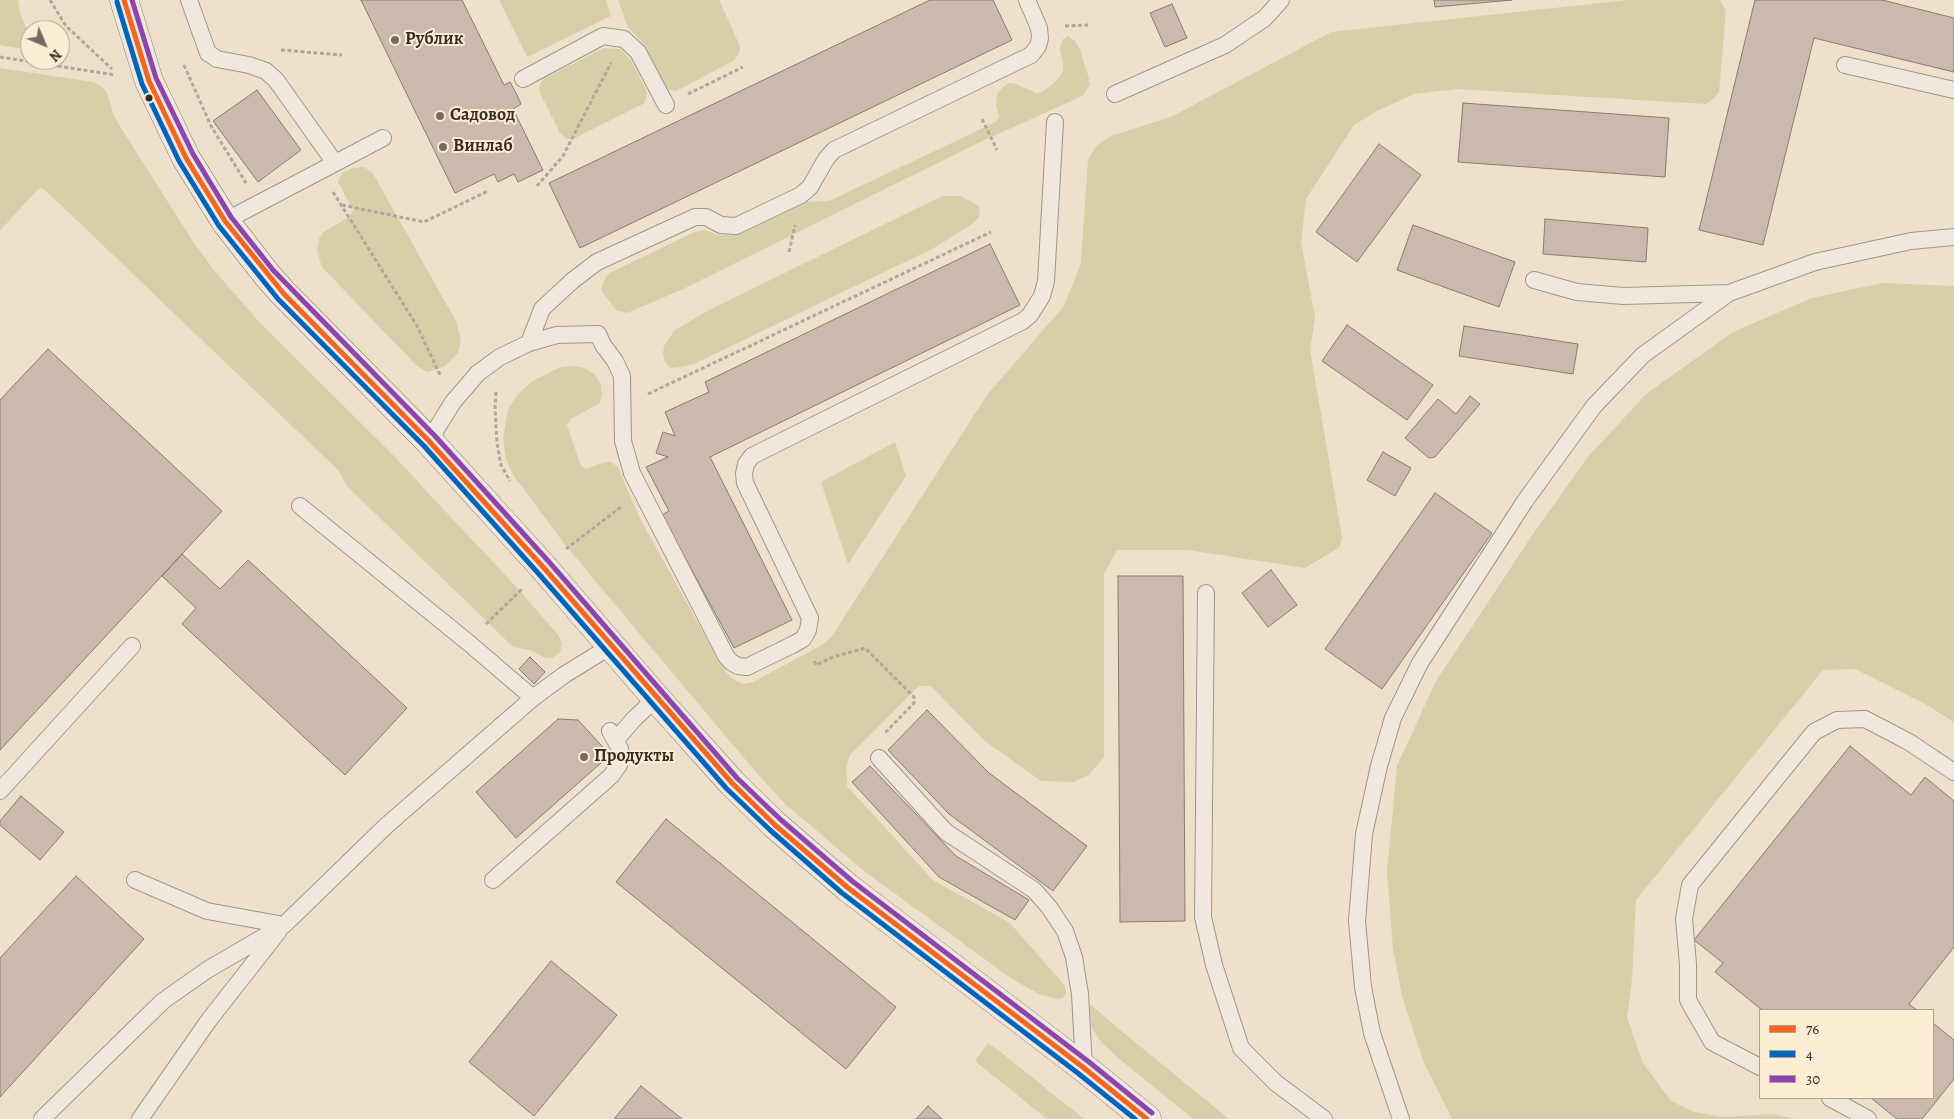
<!DOCTYPE html>
<html>
<head>
<meta charset="utf-8">
<style>
  body { margin:0 }
  #map { position:relative; width:1954px; height:1119px; overflow:hidden; background:#eee0cb; font-family:Alegreya,serif }
  canvas { display:block }
  .legend { position:absolute; left:1759px; top:1009px; width:175px; height:90px; box-sizing:border-box; background:#fdedd4; border:1px solid #aea08d; margin:0; padding:6px 9px; list-style:none; font-size:15px; color:#372c22 }
  .legend li { display:flex; align-items:center; gap:10px; height:25px }
  .legend b { width:25px; border:1px solid #aea08d }
  .north { position:absolute; left:20px; top:20px; width:50px; height:50px; box-sizing:border-box; background:#fdedd4; border:1px solid #aea08d; border-radius:50%; rotate:135deg; font-size:14px; font-weight:700; line-height:20px; text-align:center; color:#372c22 }
  .north::after { content:''; display:block; margin:auto; width:18px; height:22px; background:#776b5d; clip-path:polygon(50% 0,100% 100%,50% 72%,0 100%) }
</style>
</head>
<body>
<div id="map">
<canvas width="1954" height="1119"></canvas>
<ul class="legend">
<li><b style="height:6px;background:#f26522"></b>76</li>
<li><b style="height:6px;background:#0065bd"></b>4</li>
<li><b style="height:6px;background:#8e44ad"></b>30</li>
</ul>
<div class="north">N</div>
</div>
<script>
const ctx = document.querySelector('canvas').getContext('2d');
ctx.lineJoin = 'round';
function paint(path, color) { ctx.fillStyle = color; ctx.fill(path, 'evenodd'); }
const poly = rows => new Path2D(rows.map(r => 'M' + r).join(''));
function strokePath(path, color, width, dash) { ctx.strokeStyle = color; ctx.lineWidth = width; ctx.lineCap = dash ? 'butt' : 'round'; ctx.setLineDash(dash || []); ctx.stroke(path); }
function label(font, color, halo, rows, align = 'center') {
  ctx.font = font + ' Alegreya,serif'; ctx.lineWidth = 4; ctx.setLineDash([]); ctx.textBaseline = 'middle'; ctx.strokeStyle = halo; ctx.fillStyle = color; for (const [text, x, y, turn = 0] of rows) {
    ctx.save(); ctx.translate(x, y); ctx.rotate((+turn || 0) * Math.PI / 180); ctx.textAlign = isNaN(turn) ? turn : align; if (halo) ctx.strokeText(text, 0, 0); ctx.fillText(text, 0, 0); ctx.restore();
  }
}
const green = poly([
  [0,0,18,0,20,13,26,27,30,31,30,50,0,45],
  [499,0,606,0,611,16,527,57],
  [618,0,719,0,740,46,739,54,733,61,676,91,669,90,664,85,645,45,628,27],
  [1628,0,1720,0,1726,11,1719,92,1714,99,1705,104,1457,89,1414,94,1377,111,1354,125,1306,199,1301,242,1315,317,1310,350,1342,537,1340,547,1305,568,1188,550,1117,550,1104,574,1104,757,1089,775,1073,782,1041,781,985,741,931,686,919,686,850,755,846,768,847,786,933,880,1010,923,1065,986,1066,992,1064,997,1059,999,1041,995,1012,979,864,871,785,804,749,764,566,546,514,476,506,460,503,438,508,410,517,395,531,382,561,367,572,366,584,368,594,374,601,384,602,395,600,403,571,419,567,425,581,466,586,469,606,462,611,462,618,467,639,517,724,670,733,679,743,684,753,682,822,645,832,636,987,395,1064,306,1081,263,1088,160,1096,146,1111,136,1171,117,1331,32],
  [1068,36,1075,41,1080,50,1088,75,1090,85,1082,96,976,144,681,290,627,313,616,310,601,290,604,280,609,273,695,232,704,230,719,235,738,234,807,202,829,201,996,122,999,116,996,106,997,94,1003,87,1009,83,1016,84,1036,93,1042,92,1053,84,1063,72,1063,63,1060,50,1062,40],
  [604,48,620,49,631,60,647,92,645,103,575,138,567,139,560,133,539,91,540,83,545,78],
  [0,68,93,82,101,86,107,93,114,116,121,128,192,240,213,269,260,323,392,454,520,591,559,636,562,644,560,652,552,658,545,658,532,651,514,647,510,644,346,485,339,471,45,190,40,188,35,192,0,231],
  [364,167,372,172,456,321,461,339,458,353,445,366,427,372,417,366,322,267,317,251,319,239,324,232,349,217,353,210,338,182,342,173,353,168],
  [942,196,960,196,979,206,980,215,975,222,934,248,694,364,681,367,671,368,665,362,663,354,664,346,675,330,711,309],
  [1882,283,1954,286,1954,722,1925,704,1855,669,1823,670,1636,900,1632,979,1627,1018,1643,1063,1671,1101,1694,1112,1724,1117,1772,1114,1796,1119,1452,1119,1424,1063,1402,996,1393,949,1387,872,1397,766,1436,681,1533,534,1587,458,1646,394,1733,332,1812,298],
  [895,442,906,476,848,564,821,482],
  [1090,1004,1119,1029,1229,1119,1193,1119,1116,1056,1102,1043,1091,1027],
  [988,1043,1002,1053,1084,1119,1047,1119,975,1061]
]);
const building = poly([
  [361,0,462,0,504,85,510,82,516,93,521,104,513,109,543,170,518,182,514,174,498,182,494,174,455,193,361,0],
  [930,0,993,0,1012,40,580,248,549,183,930,0],
  [1434,0,1512,0,1435,7,1434,0],
  [1755,0,1882,0,1954,18,1954,72,1814,38,1763,245,1699,230,1755,0],
  [1172,4,1187,38,1165,47,1150,13,1172,4],
  [257,90,301,150,258,182,213,121,257,90],
  [1463,103,1669,118,1665,177,1458,162,1463,103],
  [1379,144,1421,175,1357,262,1316,232,1379,144],
  [1545,219,1648,228,1646,262,1543,254,1545,219],
  [1413,225,1515,262,1499,307,1397,270,1413,225],
  [990,244,1020,305,710,457,792,620,734,648,662,515,669,511,646,467,668,457,656,453,663,432,675,436,665,412,709,392,705,382,990,244],
  [1347,325,1433,385,1407,420,1322,361,1347,325],
  [1464,326,1578,344,1573,374,1459,356,1464,326],
  [48,349,222,511,0,750,0,400,48,349],
  [1470,396,1480,404,1435,457,1429,458,1405,438,1438,399,1456,414,1470,396],
  [1383,452,1411,468,1395,496,1367,480,1383,452],
  [1435,493,1492,533,1382,689,1325,649,1435,493],
  [182,554,220,589,248,560,407,708,345,775,182,624,196,608,162,576,182,554],
  [1271,570,1297,605,1268,627,1242,593,1271,570],
  [1118,576,1183,576,1185,921,1120,922,1118,576],
  [530,657,545,672,534,684,519,669,530,657],
  [927,710,989,773,1087,846,1053,891,949,814,888,750,927,710],
  [558,719,578,720,610,755,516,838,476,792,558,719],
  [1850,746,1911,795,1925,777,1954,801,1954,947,1909,1004,1917,1010,1762,1010,1715,972,1723,963,1694,940,1850,746],
  [870,766,956,856,1029,900,1015,920,939,877,852,782,870,766],
  [21,796,64,832,40,860,0,825,0,821,21,796],
  [666,819,896,1007,846,1069,616,882,666,819],
  [76,876,144,939,0,1097,0,958,76,876],
  [551,961,617,1015,534,1116,469,1062,551,961],
  [1933,1023,1954,1040,1954,1079,1922,1119,1897,1119,1871,1098,1933,1098,1933,1023],
  [641,1086,682,1119,614,1119,641,1086],
  [928,1106,942,1119,916,1119,928,1106]
]);
const path = poly([
  [50,0,66,26,112,69],
  [1065,26,1088,25],
  [281,50,342,55],
  [0,57,115,75],
  [184,65,211,126,246,183],
  [688,94,743,67],
  [982,119,997,150],
  [537,186,563,156,611,63],
  [333,192,417,326,441,377],
  [342,205,424,222,488,191],
  [789,252,795,225],
  [496,392,495,407,497,443,501,465,510,481],
  [648,394,991,232],
  [566,549,621,507],
  [486,624,523,588],
  [814,661,816,665,833,657,865,648,914,697,914,703,884,734]
]);
const lane = poly([
  [189,0,208,53,217,59,249,65,266,71,276,80,335,163],
  [1845,65,1954,90],
  [523,79,603,36,624,39,638,52,666,105],
  [1115,94,1225,45,1265,18,1281,0],
  [225,221,383,138],
  [1534,280,1577,292,1623,296,1729,293],
  [529,343,542,309,572,281,597,262,695,217,706,217,721,225,736,226,801,195,810,187,826,159,834,150,1031,55,1038,46,1040,38,1039,28,1027,0],
  [429,441,453,402,478,373,500,357,529,343,557,335,598,334,603,345,615,361,622,376,623,441,632,473,726,656,731,662,738,666,747,667,792,645,803,639,808,630,810,618,745,483,744,474,746,464,752,456,1023,321,1030,315,1042,296,1046,281,1055,122],
  [300,506,470,644,533,698],
  [1206,593,1203,917,1214,965,1241,1048,1276,1083,1324,1119],
  [616,740,633,720,656,698],
  [879,758,946,832,1034,890,1049,907,1065,931,1074,957,1080,994,1084,1068],
  [0,791,132,646],
  [135,880,207,911,284,925,387,825,533,698,564,675,611,646],
  [493,880,611,776,619,765,620,749,610,731],
  [1760,1067,1712,1042,1688,1000,1688,964,1684,919,1690,885,1814,732,1837,720,1865,719,1909,742,1954,772],
  [1830,1098,1868,1119],
  [42,1119,163,1001,207,970,284,925],
  [140,1119,209,1020,278,932],
  [1401,1119,1372,1033,1363,987,1357,921,1364,834,1379,766,1393,718,1420,663,1525,501,1594,406,1643,355,1729,293,1815,262,1911,241,1954,237]
]);
const secondary = poly([
  [124,0,149,81,186,158,225,221,267,275,284,294,429,441,544,568,656,698,732,783,775,825,847,887,1084,1068,1147,1119]
]);
const bus1 = poly([
  [124,0,149,81,186,158,225,221,284,294,429,441,544,568,732,783,775,825,847,887,1084,1068,1147,1119]
]);
const bus2 = poly([
  [117,2,142,84,179,161,219,226,278,299,424,446,538,573,726,788,770,830,842,893,1079,1074,1135,1119]
]);
const bus3 = poly([
  [132,0,156,78,193,154,231,217,273,270,435,436,550,563,737,778,780,819,852,881,1089,1062,1152,1113]
]);
const markers = [
  [395,40,5,"#776b5d"],
  [149,98,4.5,"#372c22"],
  [440,116,5,"#776b5d"],
  [443,147,5,"#776b5d"],
  [584,757,5,"#776b5d"]
];
const poiNames = [
  ["Рублик",405,40],
  ["Садовод",450,116],
  ["Винлаб",453,147],
  ["Продукты",594,757]
];
paint(green, '#d8cfa8');
paint(building, '#ccb8ac');
strokePath(building, '#867d72', 1);
strokePath(lane, '#9f9689', 18);
strokePath(secondary, '#867d72', 29);
strokePath(path, '#aea8a0', 3, [4, 2.5]);
strokePath(lane, '#f0e8de', 16);
strokePath(secondary, '#f0e8de', 28);
strokePath(bus1, '#f26522', 5);
strokePath(bus2, '#0065bd', 5);
strokePath(bus3, '#8e44ad', 5);
for (const [x, y, r, color] of markers) { const dot = new Path2D(); dot.arc(x, y, r, 0, 2 * Math.PI); ctx.fillStyle = color; ctx.fill(dot); strokePath(dot, '#fdedd4', 2); }
label('bold 18px', '#372c22', '#fdedd4', poiNames, 'left');
</script>
</body>
</html>
